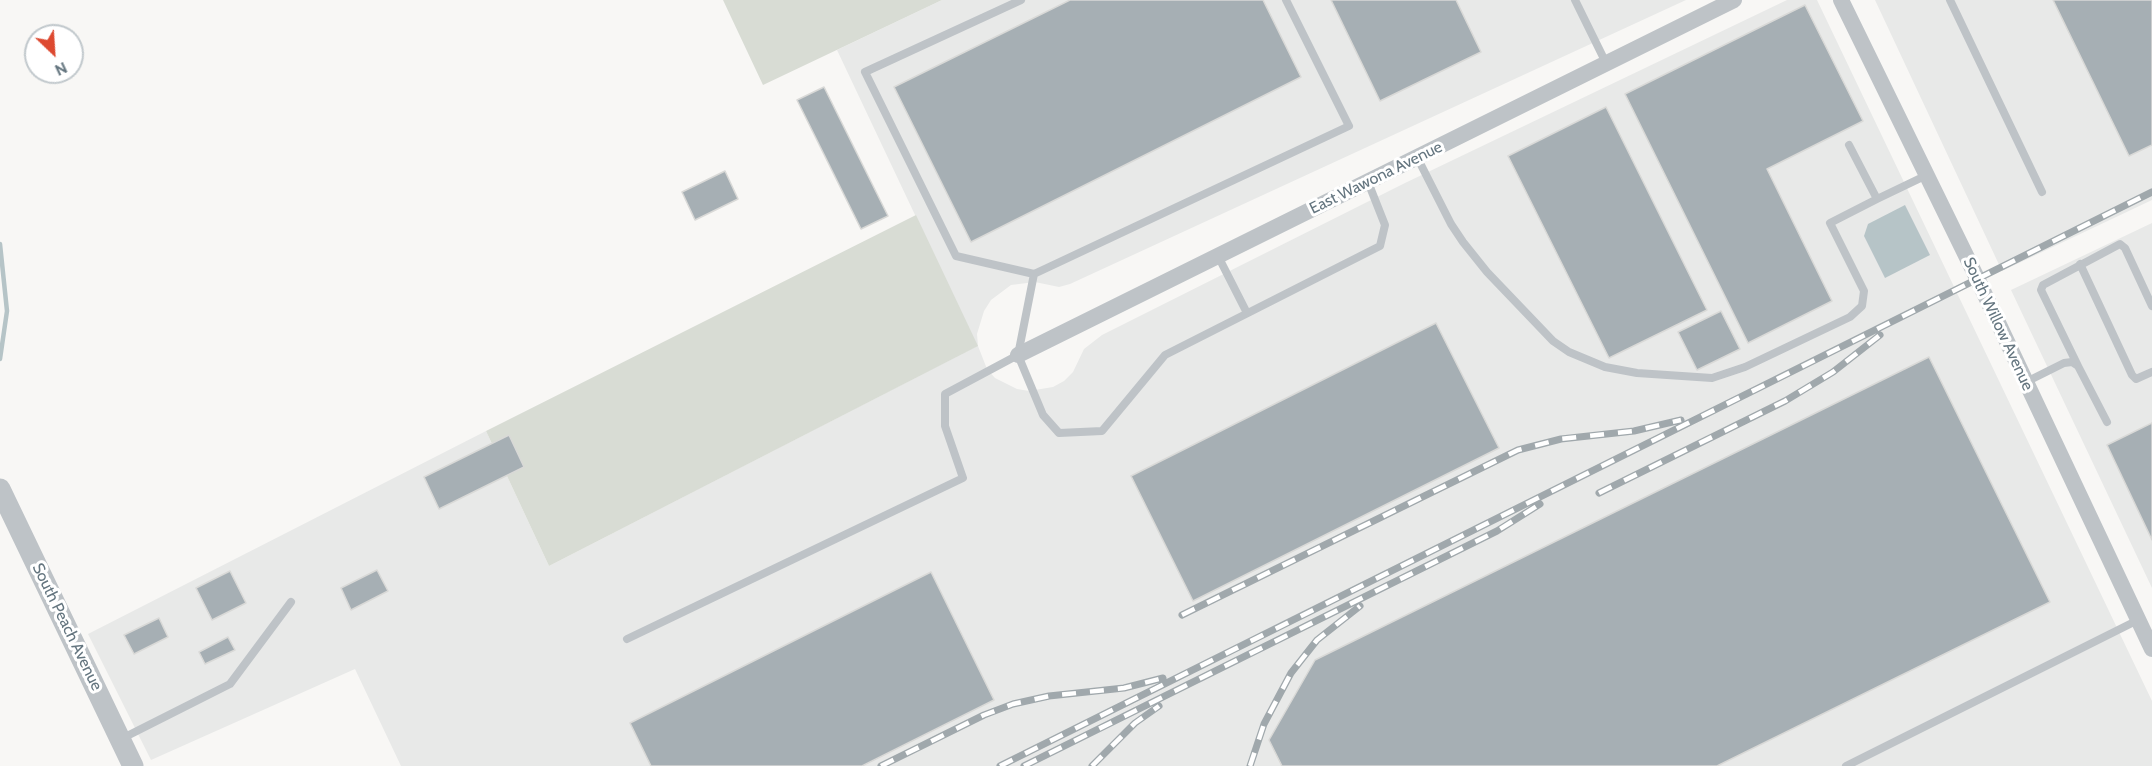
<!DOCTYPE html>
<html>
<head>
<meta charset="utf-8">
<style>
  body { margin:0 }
  #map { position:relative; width:2152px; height:766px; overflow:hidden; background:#f8f7f5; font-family:Cabin,sans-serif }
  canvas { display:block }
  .north { position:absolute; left:24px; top:24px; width:60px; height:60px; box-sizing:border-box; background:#fff; border:2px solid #c1c8cc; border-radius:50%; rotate:155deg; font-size:16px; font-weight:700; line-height:24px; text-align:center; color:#64757f }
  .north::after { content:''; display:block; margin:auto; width:21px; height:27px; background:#dd4930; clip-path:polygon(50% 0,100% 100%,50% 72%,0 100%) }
</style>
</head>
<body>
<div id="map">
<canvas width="2152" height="766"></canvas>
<div class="north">N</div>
</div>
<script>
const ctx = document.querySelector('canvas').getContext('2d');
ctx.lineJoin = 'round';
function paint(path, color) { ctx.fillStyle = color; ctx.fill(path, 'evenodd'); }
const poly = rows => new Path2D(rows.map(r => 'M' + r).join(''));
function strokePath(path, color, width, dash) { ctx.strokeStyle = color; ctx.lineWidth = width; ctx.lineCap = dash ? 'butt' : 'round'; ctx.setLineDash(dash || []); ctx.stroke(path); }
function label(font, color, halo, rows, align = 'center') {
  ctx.font = font + ' Cabin,sans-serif'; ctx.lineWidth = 6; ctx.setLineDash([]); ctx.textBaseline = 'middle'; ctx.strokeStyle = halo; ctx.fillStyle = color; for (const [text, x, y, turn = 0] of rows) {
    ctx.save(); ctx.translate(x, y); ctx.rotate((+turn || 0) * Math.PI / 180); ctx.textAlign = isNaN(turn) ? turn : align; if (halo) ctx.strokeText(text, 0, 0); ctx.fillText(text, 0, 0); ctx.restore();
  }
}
const built = poly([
  [942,0,1686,0,1070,284,1059,287,1035,282,1011,285,991,300,984,311,977,334,978,346,987,369,995,378,1017,389,1029,391,1053,387,1064,381,1073,372,1084,349,1102,335,1405,183,1787,0,1817,0,2152,701,2152,766,401,766,355,669,151,760,88,634,486,431,549,566,977,346,837,50],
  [1875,0,2152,0,2152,200,2002,271],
  [2152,223,2152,588,2011,290]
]);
const green = poly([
  [723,0,942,0,763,85],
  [916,215,978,346,549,566,486,431]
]);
const water = poly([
  [1905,205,1930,255,1885,278,1864,236,1868,224]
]);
const stream = poly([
  [0,244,7,311,0,359]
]);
const building = poly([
  [1070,0,1263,0,1301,77,971,242,894,87,1070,0],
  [1331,0,1456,0,1481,52,1380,101,1331,0],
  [2053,0,2152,0,2152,145,2129,156,2053,0],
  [1805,5,1863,121,1767,169,1832,301,1748,343,1625,94,1805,5],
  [824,87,888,216,861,229,797,100,824,87],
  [1606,107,1707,310,1609,358,1508,156,1606,107],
  [725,171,738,199,695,220,682,192,725,171],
  [1721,311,1740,349,1697,370,1678,332,1721,311],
  [1436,323,1499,448,1193,601,1131,476,1436,323],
  [1929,357,2050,602,1717,766,1282,766,1269,740,1315,660,1929,357],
  [2152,423,2152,540,2107,445,2152,423],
  [509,435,524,467,439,509,424,477,509,435],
  [377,570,388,591,351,610,341,588,377,570],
  [230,571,246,603,212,620,196,588,230,571],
  [931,572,994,700,862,766,651,766,630,723,931,572],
  [159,618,168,637,134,654,124,635,159,618],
  [228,637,235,650,205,664,199,652,228,637]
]);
const service = poly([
  [1021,0,865,72,956,256,1034,274,1349,126,1286,0],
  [1575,0,1606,63],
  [1950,0,2042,192],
  [1849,145,1877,199,1927,175],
  [1417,157,1451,224,1463,242,1487,272,1553,341,1569,352,1605,367,1637,373,1712,378,1745,367,1850,317,1862,306,1864,291,1830,223,1877,199],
  [1218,256,1247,313],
  [2080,264,2132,375,2136,379,2152,372],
  [1034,274,1018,355,1043,415,1059,433,1102,431,1165,355,1380,246,1385,225,1368,182],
  [2078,366,2041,290,2043,285,2120,244,2125,248,2152,306],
  [2026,382,2064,363,2072,362,2078,366,2107,422],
  [627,639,963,478,945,426,945,394,1018,355],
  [121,739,230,684,291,602],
  [1846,766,2138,620]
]);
const minor = poly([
  [1841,0,1977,278,2152,649],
  [1018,355,1734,0]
]);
const tertiary = poly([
  [0,489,133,766]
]);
const rail = poly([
  [1599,493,1785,401,1833,372,1880,335],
  [1182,615,1518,450,1561,439,1634,431,1681,420],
  [881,766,984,715,1013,704,1049,696,1124,688,1163,678],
  [1000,766,2152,192],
  [1024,766,1497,531,1540,504],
  [1092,766,1135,723,1159,706],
  [1250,766,1264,724,1291,673,1317,640,1360,606]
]);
const streetNames = [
  ["East Wawona Avenue",1376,178,-26],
  ["South Willow Avenue",1998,324,65],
  ["South Peach Avenue",67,627,64]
];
paint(built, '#e8e9e8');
paint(green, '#d8dcd4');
paint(water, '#b6c4c7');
strokePath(stream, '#b6c4c7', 4.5);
paint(building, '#a6afb4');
strokePath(building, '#d9d9d7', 1.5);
strokePath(service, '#bec3c7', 8);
strokePath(minor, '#bec3c7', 16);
strokePath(tertiary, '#bec3c7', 21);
strokePath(rail, '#a0a8ac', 7);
strokePath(rail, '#fff', 4.5, [14]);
label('16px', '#64757f', '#fff', streetNames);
</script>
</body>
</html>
